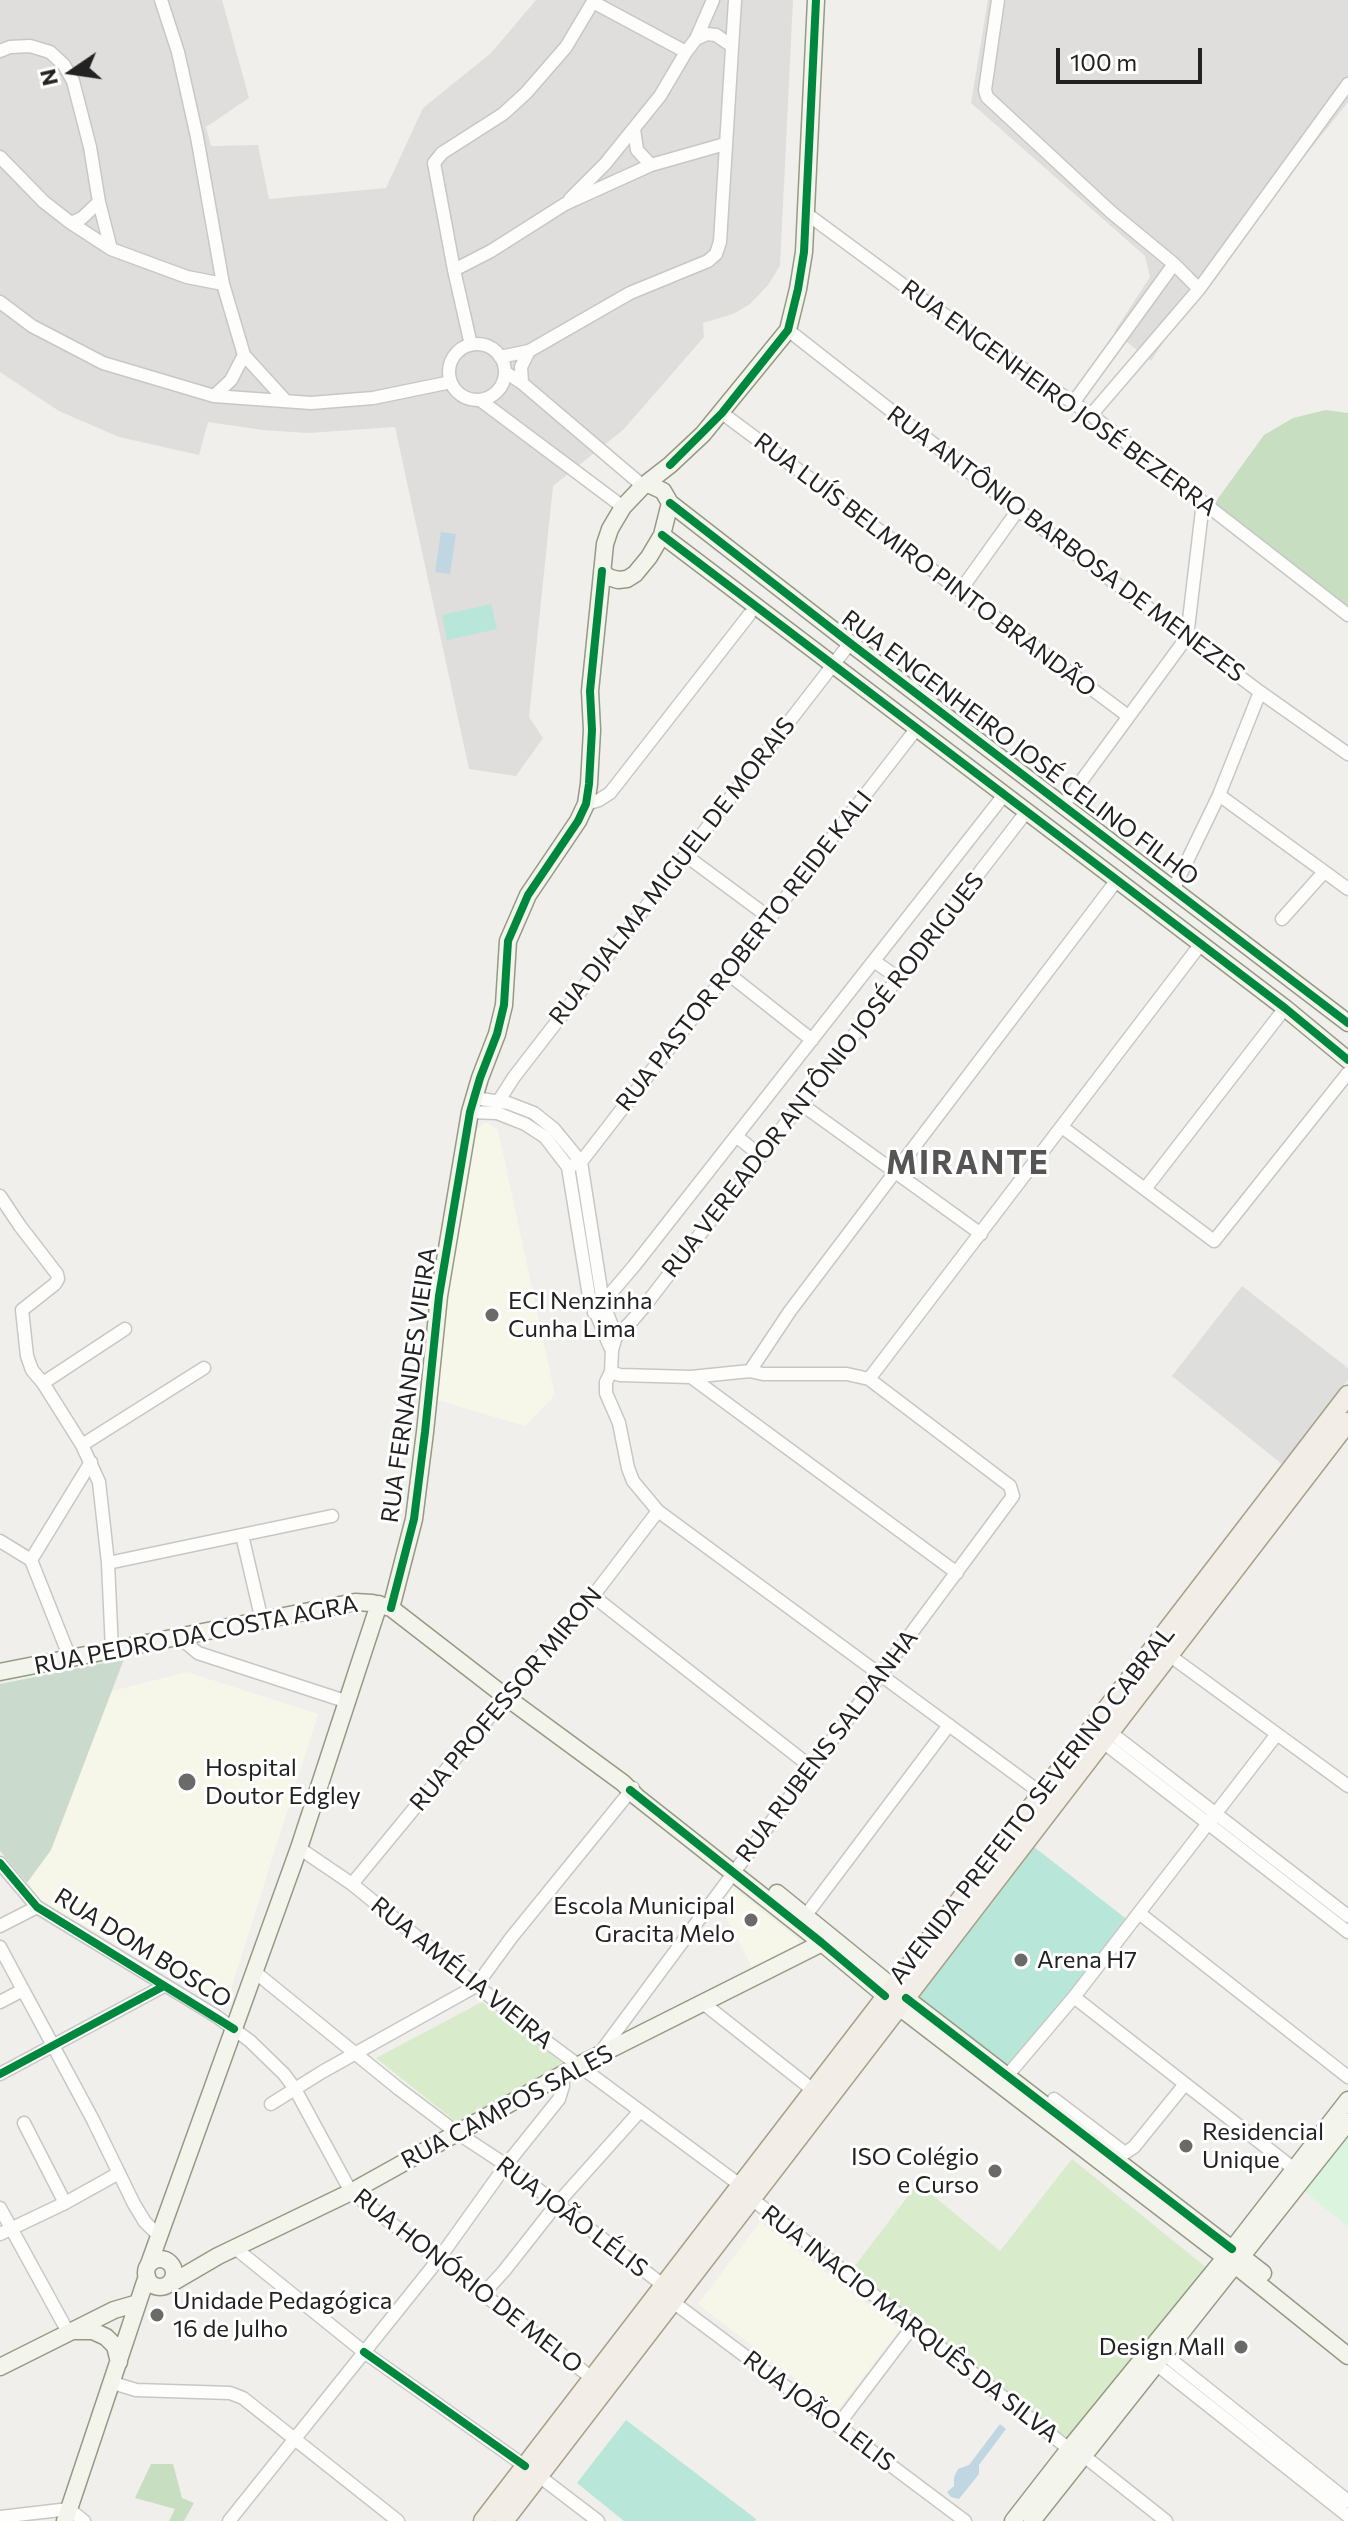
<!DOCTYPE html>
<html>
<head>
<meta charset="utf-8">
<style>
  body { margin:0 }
  #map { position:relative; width:1348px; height:2521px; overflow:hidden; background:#f0efeb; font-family:Commissioner,sans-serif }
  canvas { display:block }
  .north { position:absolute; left:32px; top:32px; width:80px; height:80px; -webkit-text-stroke:6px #fff; paint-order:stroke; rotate:257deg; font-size:22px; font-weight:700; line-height:32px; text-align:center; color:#222 }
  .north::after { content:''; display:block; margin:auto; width:28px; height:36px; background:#222; clip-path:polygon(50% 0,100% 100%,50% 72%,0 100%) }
  .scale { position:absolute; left:1056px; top:48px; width:146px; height:36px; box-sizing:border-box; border:4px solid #222; border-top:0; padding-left:10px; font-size:24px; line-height:28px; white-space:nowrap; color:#222; -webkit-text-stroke:6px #fff; paint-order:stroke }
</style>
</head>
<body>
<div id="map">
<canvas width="1348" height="2521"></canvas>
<div class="north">N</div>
<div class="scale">100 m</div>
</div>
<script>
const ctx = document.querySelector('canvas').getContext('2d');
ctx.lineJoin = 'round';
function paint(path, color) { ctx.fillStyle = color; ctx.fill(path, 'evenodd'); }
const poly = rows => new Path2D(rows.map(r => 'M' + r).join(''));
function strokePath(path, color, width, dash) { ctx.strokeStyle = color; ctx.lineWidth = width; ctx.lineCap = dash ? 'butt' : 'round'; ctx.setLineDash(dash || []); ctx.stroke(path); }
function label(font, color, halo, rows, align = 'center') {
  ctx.font = font + ' Commissioner,sans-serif'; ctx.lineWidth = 6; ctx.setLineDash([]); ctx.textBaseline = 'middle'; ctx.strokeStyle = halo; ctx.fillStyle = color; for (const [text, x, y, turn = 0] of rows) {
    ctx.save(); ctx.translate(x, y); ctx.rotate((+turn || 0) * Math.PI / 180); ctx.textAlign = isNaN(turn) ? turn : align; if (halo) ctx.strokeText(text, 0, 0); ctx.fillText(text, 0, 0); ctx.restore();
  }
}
const residential = poly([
  [0,0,222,0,249,98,206,127,211,146,258,145,269,199,386,188,423,108,491,53,536,0,793,0,780,266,768,285,750,304,733,314,703,323,704,337,623,430,553,486,529,717,543,738,516,776,469,769,395,427,308,433,263,430,208,422,199,455,119,437,59,411,0,372],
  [988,0,1348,0,1348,102,1199,289,1151,361,1114,332,1150,277,1145,256,971,103]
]);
const education = poly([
  [486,1122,498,1130,555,1395,525,1426,437,1400,454,1235,474,1132],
  [187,1672,318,1714,225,2008,42,1901,27,1883,51,1850,112,1691],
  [732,1887,798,1939,798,1944,752,1967,719,1903],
  [760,2222,900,2329,837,2411,698,2304]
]);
const religious = poly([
  [1242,1286,1348,1368,1348,1380,1283,1465,1172,1376]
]);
const grass = poly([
  [482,2002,569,2068,460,2125,376,2058],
  [1072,2159,1207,2268,1070,2440,851,2271,918,2183,1000,2251]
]);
const forest = poly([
  [1326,410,1348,413,1348,606,1214,504,1264,435,1293,418],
  [151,2464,173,2464,182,2498,194,2503,184,2521,169,2521,175,2509,135,2498]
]);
const cemetery = poly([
  [124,1659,51,1850,27,1883,0,1851,0,1684]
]);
const park = poly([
  [1348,2136,1348,2227,1304,2191]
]);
const pitch = poly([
  [491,604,497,629,447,640,442,615],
  [1034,1847,1129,1921,1006,2073,913,1999],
  [626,2420,756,2519,755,2521,624,2521,577,2483]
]);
const water = poly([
  [441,532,456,534,450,574,435,572],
  [1000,2424,1006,2429,979,2465,979,2474,959,2499,951,2497,947,2492,954,2486,954,2477,958,2469,969,2465]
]);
const street = poly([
  [161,0,178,52,197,137,223,284,244,355,285,400],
  [998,0,985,90,987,97,1111,212,1174,264,1199,289,1348,84],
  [593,2,686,52],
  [696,39,707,34,716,35,732,46],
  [0,51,10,47,30,46,50,52,64,65,73,81,90,147,99,202,111,249],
  [634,129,637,150,651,165],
  [0,157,44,202,71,223,111,249,187,277,223,284],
  [570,199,605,164,660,96,686,52,696,39,713,0],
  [807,214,933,307,1091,415,1348,615],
  [71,223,82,218,99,202],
  [454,270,491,251,565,204,651,165,725,144],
  [0,302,32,326,103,363,214,396,311,403,373,398,451,382],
  [788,330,1018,510,1260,692,1348,754],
  '449 372a28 28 0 1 1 56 0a28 28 0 1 1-56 0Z',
  [471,345,454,270,434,163,442,153,503,114,526,93,566,47,594,0],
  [500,357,529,351,630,293,708,261,716,254,720,242,735,0],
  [505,372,522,383,643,486],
  [522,383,521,367,529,351],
  [214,396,231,380,244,355],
  [480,400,623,507],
  [1073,403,1174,264],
  [722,413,1128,716],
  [1091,415,1199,289],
  [960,591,1018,510],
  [1219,795,1348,889],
  [586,804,599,800,610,793,749,615],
  [1063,806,1187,637,1203,502],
  [685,855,770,918],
  [1173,890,1219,795,1260,692],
  [1282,919,1324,872],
  [874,961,898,978],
  [726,972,812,1040],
  [474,1098,508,1103,534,1113,554,1129,581,1162,603,1303,616,1336],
  [498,1102,514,1077,850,643],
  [801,1104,981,1234],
  [470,1112,497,1113,525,1124,545,1137,568,1167,589,1296,610,1347],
  [1062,1127,1214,1241,1348,1073],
  [736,1136,761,1156],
  [568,1167,581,1162,917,728],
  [1145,1189,1285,1008],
  [0,1196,20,1226,57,1274,58,1279,55,1284,22,1310,27,1356,32,1370,43,1383,82,1445,99,1482,108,1563,112,1650],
  [594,1313,634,1266,1004,795],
  [616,1336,612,1350,611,1372,606,1382,606,1393,619,1423,628,1468,633,1481,658,1511,1041,1793],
  [607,1340,616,1336,630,1323,643,1308,1027,811],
  [750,1371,790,1311,895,1172,1117,880],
  [611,1372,620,1375,691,1377,957,1573],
  [869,1379,1200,945],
  [43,1383,125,1329],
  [82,1445,204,1368],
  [242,1535,262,1621],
  [0,1541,31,1560],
  [31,1560,91,1462],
  [31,1560,70,1658],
  [108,1563,332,1516],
  [593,1596,811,1767],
  [179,1637,198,1653,348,1702],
  [1169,1655,1348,1786],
  [1110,1732,1348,1916],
  [1103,1742,1348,1932],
  [299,1848,352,1884,535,2033,740,2185],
  [0,1863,37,1907,216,2016,250,2041,284,2074,295,2089,351,2192,592,2378],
  [352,1884,506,1697,593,1596,658,1511],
  [1139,1913,1348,2077],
  [806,1915,949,1725],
  [0,1926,37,1907],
  [0,1947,93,2120,134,2204,145,2222,158,2235],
  [255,1972,399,2089,456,2132,506,2165,663,2285],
  [1074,1997,1294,2169],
  [0,2002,23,1990],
  [703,2003,813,2090],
  [600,2053,1013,1496,1010,1486,869,1379,847,1374,763,1374,750,1371,691,1377],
  [0,2074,164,1986],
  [1007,2076,1074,1997,1277,1734],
  [1054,2099,1125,2153,1134,2147,1185,2084],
  [271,2104,322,2072,476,1986,511,1938,633,1788],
  [24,2123,65,2203],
  [752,2199,1069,2449],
  [0,2208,68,2332],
  [0,2234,65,2203,119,2173],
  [235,2248,364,2352,539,2476,598,2521],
  [483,2294,504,2271,556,2205,640,2111],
  [673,2302,965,2521],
  [1164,2354,1348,2501],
  [1156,2364,1348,2516],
  [113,2383,136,2390,230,2393,243,2398,398,2521],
  [838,2425,913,2326],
  [1084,2456,1166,2521],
  [0,2517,69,2509,84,2521],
  [229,2521,438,2260,506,2165,559,2099,563,2086,562,2075]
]);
const secondary = poly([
  [670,503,850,643,1348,1023],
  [662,535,1117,880,1285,1008,1348,1060],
  [602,571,608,577,618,580,627,579,635,574,649,557,662,535,670,503,663,491,648,484],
  [391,1608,414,1519,425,1432,439,1296,470,1112,480,1078,497,1034,504,1005,508,941,528,895,578,821,586,804,589,784,592,730,590,691,605,544,610,529,623,507,643,486,670,465,703,434,788,330,798,289,804,252,816,0],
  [0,1672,355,1602,372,1603,391,1608,506,1697,623,1783,637,1797,822,1943,899,2007,1235,2265,1348,2356],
  [777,1893,911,2002,1263,2273],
  '146 2273a14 14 0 1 1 28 0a14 14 0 1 1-28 0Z',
  [149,2264,299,1848,379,1604],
  [170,2284,218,2256,351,2192,579,2065,822,1943],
  [74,2331,93,2331,106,2337,115,2346,119,2362],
  [0,2367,114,2310,138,2303],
  [65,2521,147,2276],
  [1013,2521,1069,2449,1237,2243,1348,2100],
  [1032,2521,1348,2122]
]);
const primary = poly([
  [483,2521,1348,1395],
  [504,2521,1348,1422]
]);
const cycleway = poly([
  [670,465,722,413,788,330,798,289,804,252,816,0],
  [670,503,850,643,1348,1023],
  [662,535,1117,880,1285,1008,1348,1060],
  [391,1608,414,1519,425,1432,439,1296,470,1112,480,1078,497,1034,504,1005,508,941,528,895,578,821,586,804,589,784,592,730,590,691,602,571],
  [630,1790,822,1943,885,1996],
  [0,1863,37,1907,234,2029],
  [906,1998,1232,2249],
  [0,2074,164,1986],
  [364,2352,525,2466]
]);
const markers = [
  [492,1315,8,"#6a6a68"],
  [187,1782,10,"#6a6a68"],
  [751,1920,8,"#6a6a68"],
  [1021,1960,8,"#6a6a68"],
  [1186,2146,8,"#6a6a68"],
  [995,2171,8,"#6a6a68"],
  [157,2315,8,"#6a6a68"],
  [1241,2347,8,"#6a6a68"]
];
const streetNames = [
  ["RUA ENGENHEIRO JOSÉ BEZERRA",1059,398,36],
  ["RUA ANTÔNIO BARBOSA DE MENEZES",1066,544,37],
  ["RUA LUÍS BELMIRO PINTO BRANDÃO",925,565,37],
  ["RUA ENGENHEIRO JOSÉ CELINO FILHO",1020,748,37],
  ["RUA DJALMA MIGUEL DE MORAIS",672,871,-52],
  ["RUA PASTOR ROBERTO REIDE KALI",744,951,-52],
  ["RUA VEREADOR ANTÔNIO JOSÉ RODRIGUES",823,1075,-52],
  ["RUA FERNANDES VIEIRA",409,1385,-82],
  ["RUA PEDRO DA COSTA AGRA",196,1635,-11],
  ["RUA PROFESSOR MIRON",506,1699,-50],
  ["RUA RUBENS SALDANHA",827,1746,-53],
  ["AVENIDA PREFEITO SEVERINO CABRAL",1032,1805,-52],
  ["RUA DOM BOSCO",143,1948,32],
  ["RUA AMÉLIA VIEIRA",462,1973,39],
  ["RUA CAMPOS SALES",507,2107,-28],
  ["RUA JOÃO LÉLIS",572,2217,37],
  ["RUA HONÓRIO DE MELO",468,2281,38],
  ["RUA INACIO MARQUÊS DA SILVA",910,2324,38],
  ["RUA JOÃO LELIS",819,2411,37]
];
const poiNames = [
  ["ECI Nenzinha",508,1301],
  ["Cunha Lima",508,1329],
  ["Hospital",205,1768],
  ["Doutor Edgley",205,1796],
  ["Escola Municipal",735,1906,"right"],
  ["Gracita Melo",735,1934,"right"],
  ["Arena H7",1037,1960],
  ["Residencial",1202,2132],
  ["Unique",1202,2160],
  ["ISO Colégio",979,2157,"right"],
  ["e Curso",979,2185,"right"],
  ["Unidade Pedagógica",173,2301],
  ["16 de Julho",173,2329],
  ["Design Mall",1225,2347,"right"]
];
const districtNames = [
  ["MIRANTE",968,1163]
];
paint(residential, '#dfdedc');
paint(education, '#f6f7e8');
paint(religious, '#dededc');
paint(grass, '#d8eccb');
paint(forest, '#c7dec1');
paint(cemetery, '#cadbcd');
paint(park, '#dbf4de');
paint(pitch, '#b8e6d8');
paint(water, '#c0d6e2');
strokePath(street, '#c7c7c5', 15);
strokePath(secondary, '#959a82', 19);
strokePath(primary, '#a6a087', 21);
strokePath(street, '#fdfdfc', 12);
strokePath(secondary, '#f3f5ed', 16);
strokePath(primary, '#f2eee7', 18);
strokePath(cycleway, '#00873e', 8);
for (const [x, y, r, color] of markers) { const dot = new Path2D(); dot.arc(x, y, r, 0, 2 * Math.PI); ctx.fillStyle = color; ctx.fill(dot); strokePath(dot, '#fff', 3); }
label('24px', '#222', '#fff', streetNames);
label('24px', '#222', '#fff', poiNames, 'left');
ctx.letterSpacing = '2px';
label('bold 32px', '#555', '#fff', districtNames);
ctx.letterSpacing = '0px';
</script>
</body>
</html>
